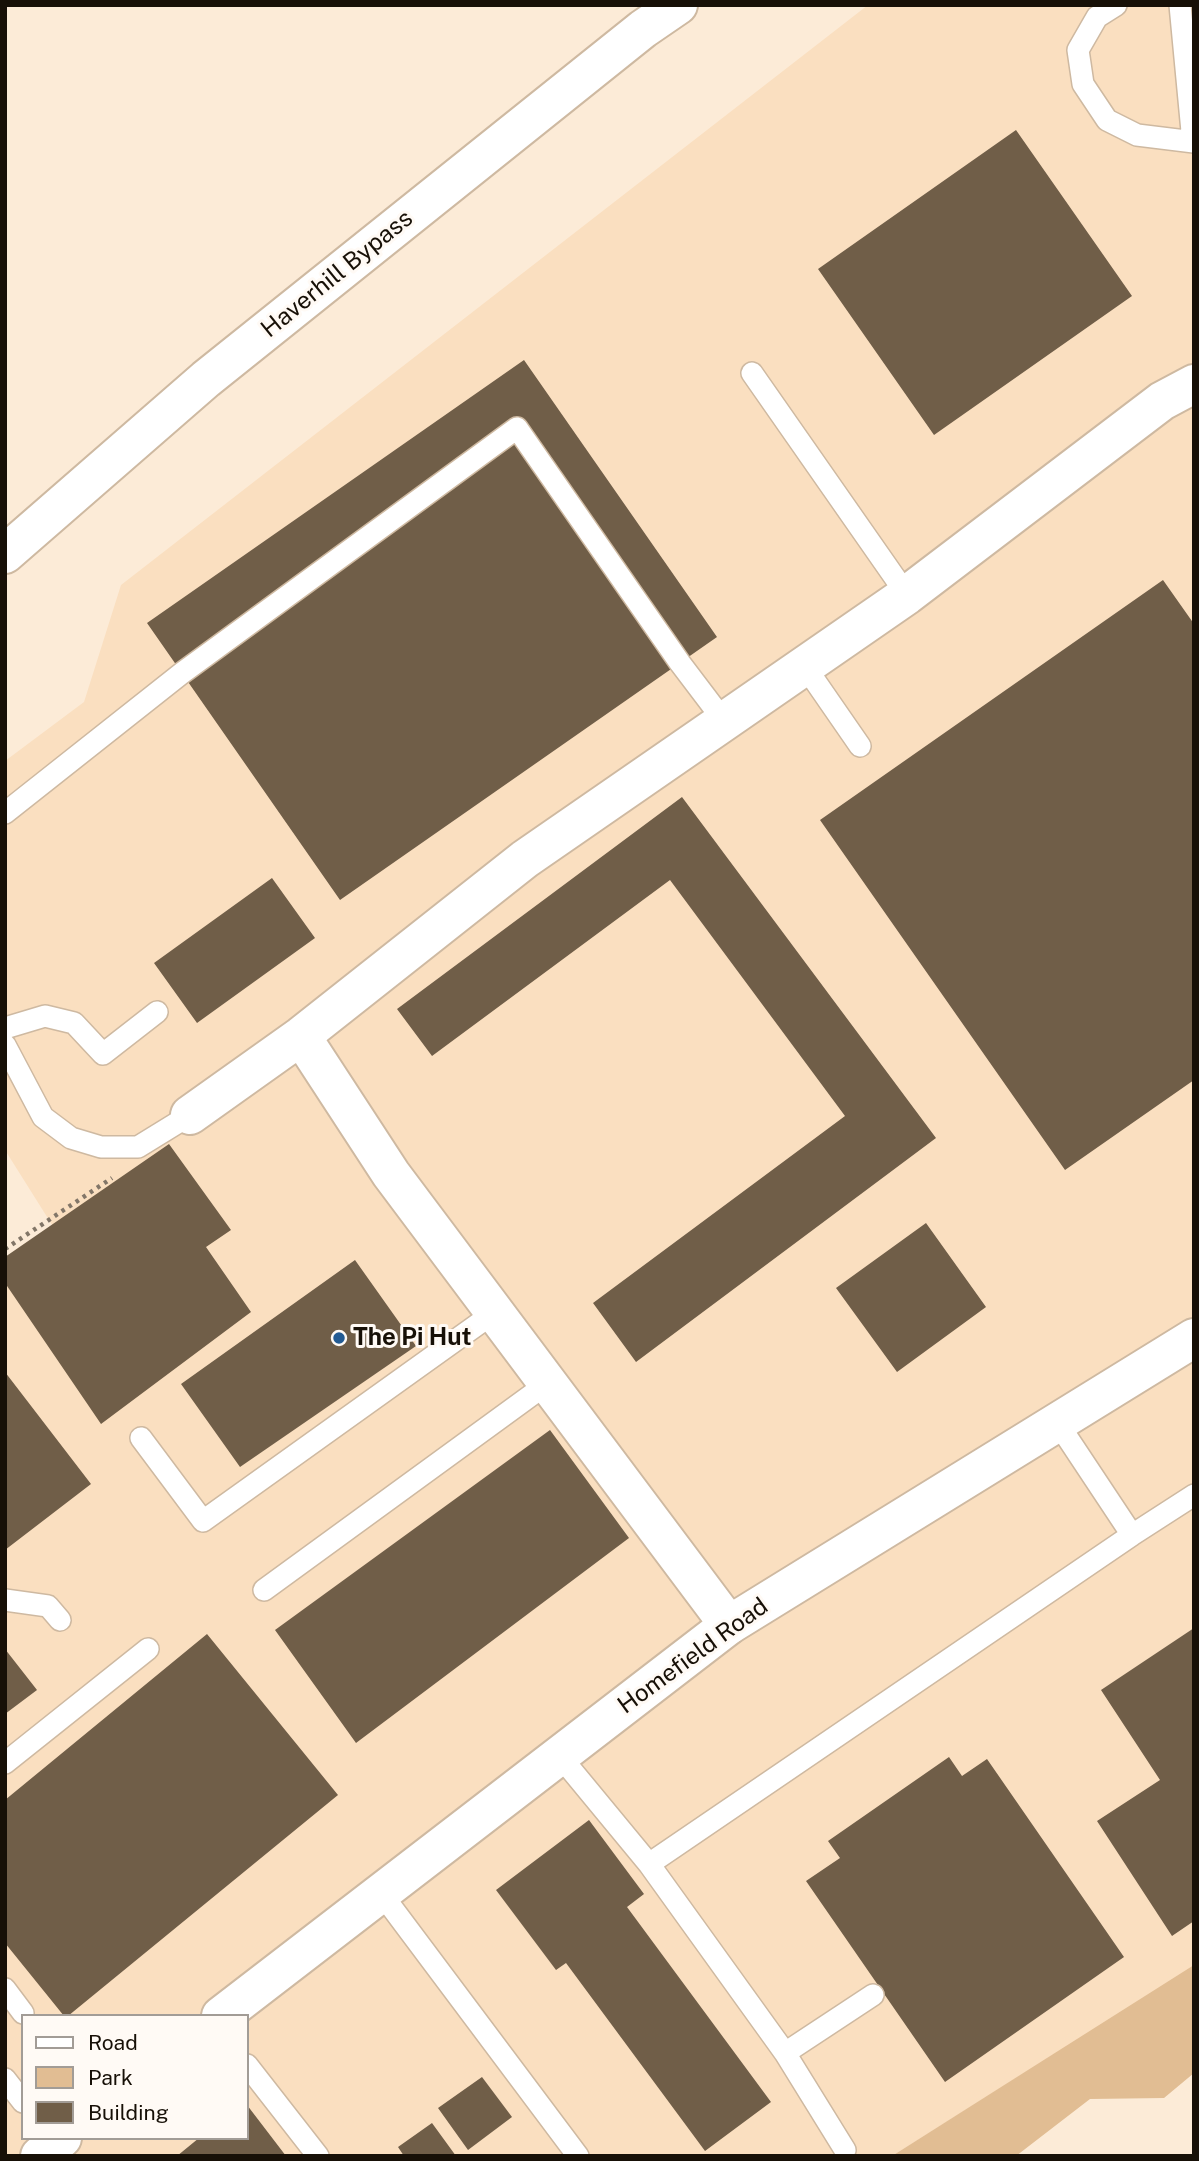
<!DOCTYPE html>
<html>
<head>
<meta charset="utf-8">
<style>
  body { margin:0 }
  #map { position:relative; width:1199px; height:2161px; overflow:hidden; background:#fcebd7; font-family:"Public Sans",sans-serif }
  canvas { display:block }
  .frame { position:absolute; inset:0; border:7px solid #171007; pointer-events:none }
  .legend { position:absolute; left:21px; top:2014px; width:228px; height:126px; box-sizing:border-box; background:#fffaf5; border:2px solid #a29c96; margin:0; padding:9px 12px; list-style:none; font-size:21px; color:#171007 }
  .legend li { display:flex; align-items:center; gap:14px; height:35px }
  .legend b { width:35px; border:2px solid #a29c96 }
</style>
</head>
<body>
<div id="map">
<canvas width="1199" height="2161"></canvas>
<div class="frame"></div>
<ul class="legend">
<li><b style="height:9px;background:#fff"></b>Road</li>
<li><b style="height:19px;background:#e1bd93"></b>Park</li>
<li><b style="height:19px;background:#705e48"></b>Building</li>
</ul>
</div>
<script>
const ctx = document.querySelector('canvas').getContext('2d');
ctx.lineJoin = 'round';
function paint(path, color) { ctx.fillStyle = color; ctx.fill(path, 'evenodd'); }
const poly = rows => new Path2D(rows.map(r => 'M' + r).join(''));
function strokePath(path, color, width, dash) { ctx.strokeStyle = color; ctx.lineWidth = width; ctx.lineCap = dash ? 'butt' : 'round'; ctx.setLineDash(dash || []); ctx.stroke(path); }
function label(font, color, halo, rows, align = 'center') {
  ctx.font = font + ' "Public Sans",sans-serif'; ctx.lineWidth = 6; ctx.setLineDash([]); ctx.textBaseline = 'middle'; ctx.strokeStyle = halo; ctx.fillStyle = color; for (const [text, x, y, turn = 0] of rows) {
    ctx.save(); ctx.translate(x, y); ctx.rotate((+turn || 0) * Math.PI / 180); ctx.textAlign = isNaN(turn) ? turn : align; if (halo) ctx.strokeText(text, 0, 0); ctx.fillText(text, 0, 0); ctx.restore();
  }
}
const built = poly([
  [868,5,1194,5,1194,1967,892,2156,5,2156,5,1264,54,1228,5,1150,5,761,84,702,121,585],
  [23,2016,247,2016,247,2138,23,2138]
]);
const green = poly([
  [1194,1965,1194,2073,1164,2098,1090,2099,1016,2156,892,2156]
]);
const building = poly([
  [1016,130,1132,296,934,435,818,269],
  [524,360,717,637,340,900,147,623],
  [1163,580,1194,624,1194,1080,1065,1170,820,820],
  [682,797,936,1138,636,1362,593,1303,845,1116,670,880,432,1056,397,1009],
  [272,878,315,938,197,1023,154,963],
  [169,1144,231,1230,206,1247,251,1312,101,1424,5,1283,5,1257],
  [926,1223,986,1307,897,1372,836,1288],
  [355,1260,416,1346,240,1467,181,1384],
  [5,1372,91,1484,5,1550],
  [550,1430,629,1538,356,1743,275,1630],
  [1194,1628,1194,1921,1172,1936,1097,1821,1160,1780,1101,1690],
  [207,1634,338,1795,68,2016,64,2016,5,1943,5,1800],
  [5,1649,37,1690,5,1714],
  [949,1757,962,1776,987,1759,1124,1957,945,2082,806,1881,840,1858,828,1841],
  [589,1820,644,1894,627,1907,771,2102,705,2151,566,1963,556,1970,496,1890],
  [482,2077,512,2117,468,2150,438,2108],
  [247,2105,286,2156,177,2156,199,2138,247,2138],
  [432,2123,456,2156,404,2156,398,2147]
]);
const path = poly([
  [5,1249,112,1178]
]);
const service = poly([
  [1116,5,1097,17,1078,50,1083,84,1107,120,1137,135,1194,142],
  [1180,5,1193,142],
  [752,373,907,595],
  [804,665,860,746],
  [5,813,182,673,517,428,680,663,724,721],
  [5,1028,45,1016,74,1023,103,1054,157,1012],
  [5,1045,43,1117,71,1138,101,1147,138,1147,190,1115],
  [1057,1422,1132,1535],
  [141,1438,203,1521,495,1312],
  [264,1590,548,1383],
  [5,1600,48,1606,60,1620],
  [559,1755,649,1864,785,2053,845,2150],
  [5,1763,148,1649],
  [649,1864,1132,1535,1194,1495],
  [381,1893,578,2156],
  [5,1989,23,2013],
  [785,2053,873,1995],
  [247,2065,318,2156],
  [5,2079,23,2102]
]);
const minor = poly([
  [301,1036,391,1174,729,1625],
  [190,1115,301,1036,525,859,907,595,1162,401,1194,384]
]);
const tertiary = poly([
  [221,2016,729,1625,1194,1338],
  [40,2156,62,2138]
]);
const primary = poly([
  [5,554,206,379,643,29,678,5]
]);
const markers = [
  [339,1338,7,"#235b93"]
];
const streetNames = [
  ["Haverhill Bypass",337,274,-39],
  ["Homefield Road",693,1656,-36]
];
const poiNames = [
  ["The Pi Hut",353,1338]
];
paint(built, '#fadfc0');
paint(green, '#e1bd93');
paint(building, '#705e48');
strokePath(service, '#ceb9a1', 24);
strokePath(minor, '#ceb9a1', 42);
strokePath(tertiary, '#ceb9a1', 42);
strokePath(primary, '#ceb9a1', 42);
strokePath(path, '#827668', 4.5, [3.5, 5]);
strokePath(service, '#fff', 21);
strokePath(minor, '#fff', 38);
strokePath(tertiary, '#fff', 38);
strokePath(primary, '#fff', 38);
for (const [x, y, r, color] of markers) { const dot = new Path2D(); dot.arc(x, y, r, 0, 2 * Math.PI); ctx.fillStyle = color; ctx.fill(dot); strokePath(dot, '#fffaf5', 2.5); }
label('24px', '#171007', '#fffaf5', streetNames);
label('bold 24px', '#171007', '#fffaf5', poiNames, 'left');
</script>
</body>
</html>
